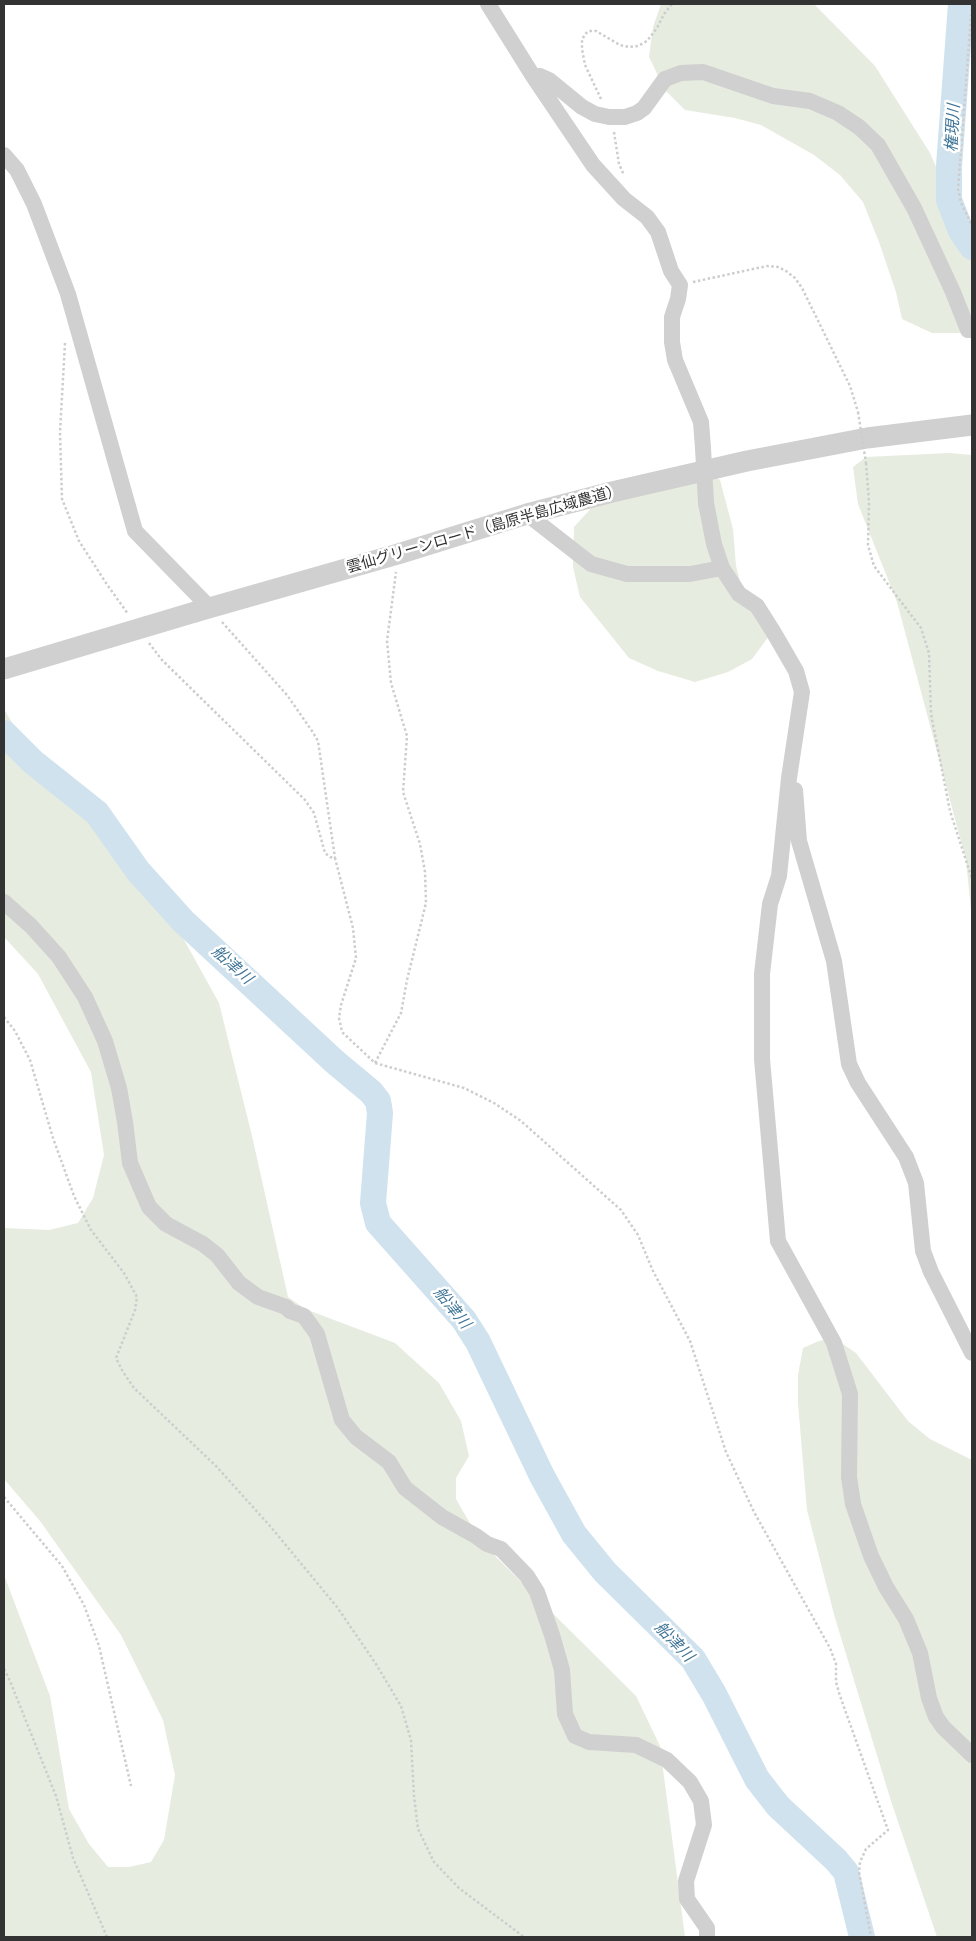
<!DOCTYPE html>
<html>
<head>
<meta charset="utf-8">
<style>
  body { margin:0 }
  #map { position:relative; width:976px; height:1941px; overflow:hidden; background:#fff; font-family:"Alegreya Sans",sans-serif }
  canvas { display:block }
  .frame { position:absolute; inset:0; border:5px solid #333; pointer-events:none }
</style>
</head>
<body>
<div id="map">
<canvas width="976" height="1941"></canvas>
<div class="frame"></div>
</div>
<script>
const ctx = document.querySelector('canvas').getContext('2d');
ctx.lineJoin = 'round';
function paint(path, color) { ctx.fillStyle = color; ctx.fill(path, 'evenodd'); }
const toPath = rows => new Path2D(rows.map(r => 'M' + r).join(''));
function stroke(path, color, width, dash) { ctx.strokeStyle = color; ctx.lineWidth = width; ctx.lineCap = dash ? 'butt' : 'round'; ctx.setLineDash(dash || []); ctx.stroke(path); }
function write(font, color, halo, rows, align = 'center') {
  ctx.font = font + ' "Alegreya Sans","Noto Sans JP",sans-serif'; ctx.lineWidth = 5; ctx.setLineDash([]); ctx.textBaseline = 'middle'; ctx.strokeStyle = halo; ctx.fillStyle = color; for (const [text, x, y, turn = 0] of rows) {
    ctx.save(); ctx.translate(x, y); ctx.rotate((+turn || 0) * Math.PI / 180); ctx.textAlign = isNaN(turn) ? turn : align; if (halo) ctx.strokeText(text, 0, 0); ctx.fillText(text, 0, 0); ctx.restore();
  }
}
paint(toPath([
  [661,4,814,4,875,66,930,153,972,249,972,331,958,333,932,333,902,319,896,292,879,242,863,202,840,175,814,155,761,125,735,118,685,110,665,90,649,57,653,27],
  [949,453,972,455,972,920,966,860,897,602,858,504,853,467,866,457],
  [704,469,720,480,733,529,736,566,742,589,769,636,752,659,728,672,695,682,658,671,629,658,580,597,573,567,574,527,594,505],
  [4,709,17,731,135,880,182,936,219,1003,252,1136,288,1297,305,1309,395,1343,439,1383,461,1421,469,1456,456,1478,456,1499,480,1541,636,1696,660,1746,685,1937,4,1937,4,1575,50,1696,69,1809,89,1844,108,1867,129,1867,151,1862,164,1840,175,1775,163,1720,121,1635,40,1521,4,1479,4,1228,49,1230,78,1223,93,1198,104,1155,91,1072,38,974,4,937],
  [834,1338,856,1353,908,1421,930,1439,972,1460,972,1937,937,1937,891,1801,835,1618,807,1510,798,1403,798,1375,803,1348,819,1341]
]), '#e6ecdf');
stroke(toPath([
  [961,4,949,166,949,200,961,231,972,247],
  [4,733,33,762,97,813,138,871,183,921,335,1062,371,1092,378,1101,380,1113,373,1203,378,1223,464,1320,478,1342,542,1476,574,1534,605,1572,693,1659,714,1694,757,1779,778,1806,836,1860,846,1872,862,1937]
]), '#cfe2ee', 26);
stroke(toPath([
  [972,4,958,189,961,203,972,225],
  [601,99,585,65,582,49,582,40,585,34,589,31,596,31,620,45,629,47,638,46,647,41,657,28,664,14,672,4],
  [614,132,619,164,624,175],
  [693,282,767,266,778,267,786,271,795,278,802,288,850,386,858,412],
  [65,343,60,432,62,499,79,541,106,583,128,614],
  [866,463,869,502,868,545,874,566,921,628,929,653,931,714,950,811,972,879],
  [222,622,287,695,312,731,318,741,335,858],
  [149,643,162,660,305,800,314,813,325,853,330,857,335,858,353,928,356,958,341,1005,339,1018,342,1032,375,1063,464,1088,494,1103,521,1121,621,1210,638,1235,653,1271,690,1341,726,1452,754,1512,830,1648,836,1664,836,1682,840,1696,888,1830,866,1849,860,1862,859,1872,871,1937],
  [4,1017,15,1031,30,1060,53,1138,74,1196,91,1230,124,1273,137,1297,135,1310,116,1358,123,1372,134,1388,216,1466,270,1526,337,1607,376,1664,401,1706,411,1740,414,1796,418,1829,434,1862,459,1888,524,1937],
  [375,1063,401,1013,407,980,426,903,425,872,420,844,403,792,407,736,391,683,387,641,396,572],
  [4,1497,62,1566,84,1605,99,1646,131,1786],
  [4,1669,10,1681,56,1796,73,1858,107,1937]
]), '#cdcdcd', 2.5, [2.5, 2.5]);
stroke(toPath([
  [488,4,533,76,593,165,624,199,647,217,658,232,671,271,680,285,678,299,672,317,672,342,675,360,701,422,703,448],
  [533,76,540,76,549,80,582,107,595,114,609,117,625,117,637,113,644,108,665,79,681,73,703,72,773,96,810,101,838,113,859,127,878,145,914,208,953,292,968,330,972,330],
  [4,155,17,170,34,204,68,294,135,531,210,608],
  [706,503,714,544,722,568,739,594,757,606,774,633,796,671,802,692,789,778,779,876,770,904,762,974,762,1059,778,1241,834,1343,850,1394,849,1477,853,1504,871,1556,886,1587,906,1619,920,1653,929,1698,936,1717,943,1727,972,1755],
  [527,514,591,564,627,574,690,574,722,568],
  [795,790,799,841,834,961,849,1064,858,1083,906,1157,916,1183,923,1251,931,1272,972,1353],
  [4,902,31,926,59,957,85,997,105,1041,119,1088,125,1122,130,1163,149,1207,166,1224,203,1244,217,1255,239,1283,258,1297,286,1307,290,1311,304,1316,317,1334,342,1420,356,1437,389,1462,405,1488,442,1517,476,1536,487,1544,501,1549,527,1576,537,1592,552,1635,562,1670,565,1714,575,1736,589,1742,636,1745,667,1760,690,1782,701,1801,704,1825,686,1881,687,1899,707,1928,707,1937]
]), '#d0d0d0', 16);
stroke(toPath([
  [195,612,398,554,527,514,612,492,747,461,867,438,972,425]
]), '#d0d0d0', 21);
stroke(toPath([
  [858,412,866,463]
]), '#cdcdcd', 2.5, [2.5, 2.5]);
stroke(toPath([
  [703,448,706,503]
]), '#d0d0d0', 16);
stroke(toPath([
  [4,669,195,612]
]), '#d0d0d0', 21);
write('15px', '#333', '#fff', [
  ["雲仙グリーンロード（島原半島広域農道）",484,529,-16]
]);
write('italic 16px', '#3f7597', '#fff', [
  ["権現川",953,128,-87],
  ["船津川",232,965,42],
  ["船津川",452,1308,51],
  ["船津川",674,1642,46]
]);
</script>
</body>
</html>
